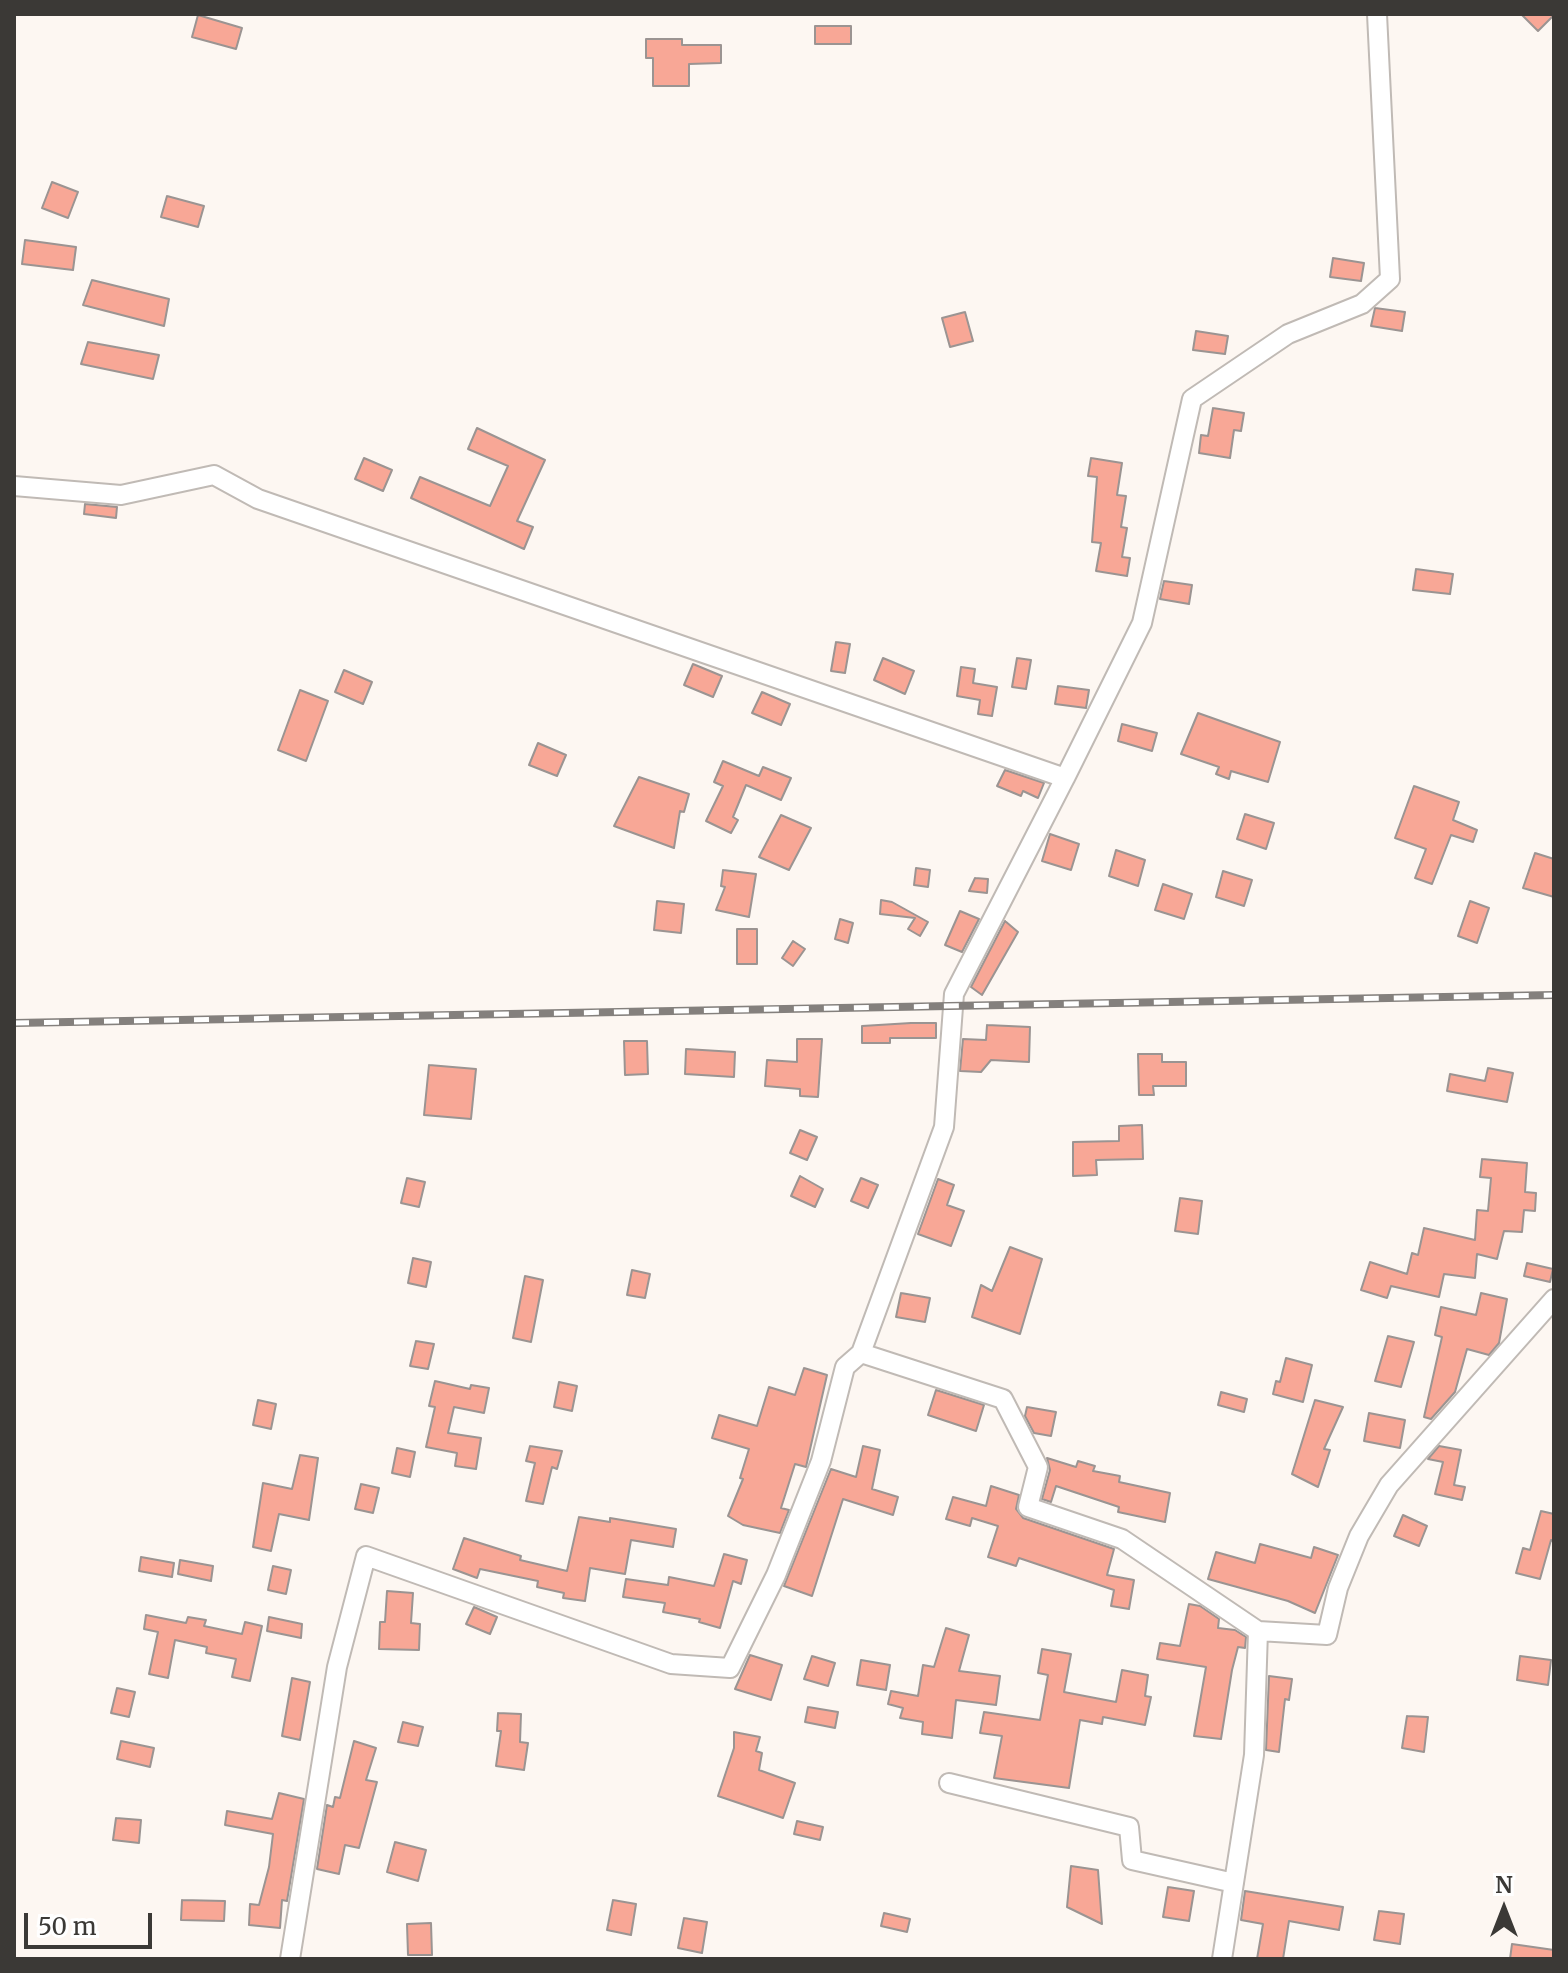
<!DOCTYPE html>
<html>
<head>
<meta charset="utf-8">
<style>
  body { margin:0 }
  #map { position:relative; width:1568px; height:1973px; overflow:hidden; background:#fdf7f2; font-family:Merriweather,serif }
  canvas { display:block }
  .frame { position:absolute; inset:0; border:16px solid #3b3936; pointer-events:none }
  .north { position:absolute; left:1464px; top:1869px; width:80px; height:80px; -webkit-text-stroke:6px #fff; paint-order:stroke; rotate:0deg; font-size:22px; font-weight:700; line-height:32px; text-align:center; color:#3b3936 }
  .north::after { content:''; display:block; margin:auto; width:28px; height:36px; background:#3b3936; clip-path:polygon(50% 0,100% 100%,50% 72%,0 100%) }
  .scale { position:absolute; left:24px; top:1913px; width:128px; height:36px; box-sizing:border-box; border:4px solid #3b3936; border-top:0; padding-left:10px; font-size:24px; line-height:28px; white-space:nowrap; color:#3b3936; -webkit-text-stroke:6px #fff; paint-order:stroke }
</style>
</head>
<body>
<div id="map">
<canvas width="1568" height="1973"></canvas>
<div class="frame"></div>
<div class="north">N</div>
<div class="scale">50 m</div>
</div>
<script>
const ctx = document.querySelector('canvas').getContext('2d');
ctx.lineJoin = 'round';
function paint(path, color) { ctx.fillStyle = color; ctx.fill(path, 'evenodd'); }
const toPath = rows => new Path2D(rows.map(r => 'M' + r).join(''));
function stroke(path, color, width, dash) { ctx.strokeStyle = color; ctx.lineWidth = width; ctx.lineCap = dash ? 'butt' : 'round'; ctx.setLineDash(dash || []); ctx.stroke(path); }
const building = toPath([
  [1521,14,1554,14,1554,15,1538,31,1521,14],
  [198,15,242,28,236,49,192,37,198,15],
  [815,26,851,26,851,44,815,44,815,26],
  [646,39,682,39,682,45,721,45,721,63,689,64,689,86,653,86,653,58,646,58,646,39],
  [52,182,78,192,68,218,42,208,52,182],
  [167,196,204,206,198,227,161,217,167,196],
  [25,240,76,247,73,270,22,264,25,240],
  [1333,258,1364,263,1361,281,1330,277,1333,258],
  [92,280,169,299,164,326,83,305,92,280],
  [1375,308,1405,312,1402,331,1371,326,1375,308],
  [965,312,973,341,950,347,942,318,965,312],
  [1196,331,1228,336,1225,354,1193,350,1196,331],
  [88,342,159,355,153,379,81,364,88,342],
  [1213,408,1244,413,1241,431,1234,430,1230,458,1199,453,1201,435,1208,436,1213,408],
  [477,428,545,460,517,521,533,527,524,549,411,498,420,477,490,506,508,466,468,449,477,428],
  [364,458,392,470,383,491,355,479,364,458],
  [1091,458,1122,463,1117,495,1126,496,1121,527,1127,528,1122,557,1130,558,1127,576,1096,571,1101,543,1092,542,1097,477,1088,476,1091,458],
  [85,504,117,507,116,518,84,514,85,504],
  [1416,569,1453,574,1450,594,1413,590,1416,569],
  [1164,581,1192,585,1189,604,1160,599,1164,581],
  [836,642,850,644,845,673,831,671,836,642],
  [883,658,914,671,905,694,874,680,883,658],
  [1017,658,1031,660,1026,689,1012,687,1017,658],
  [693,664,722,676,713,697,684,685,693,664],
  [961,667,975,669,973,683,997,687,992,716,978,714,980,700,957,696,961,667],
  [344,670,372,682,363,704,335,692,344,670],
  [1058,686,1089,690,1086,708,1055,704,1058,686],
  [300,690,328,701,306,761,278,750,300,690],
  [762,692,790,704,781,725,752,713,762,692],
  [1198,713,1280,742,1268,782,1231,771,1229,779,1216,774,1219,767,1181,754,1198,713],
  [1122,724,1157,733,1152,751,1118,741,1122,724],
  [538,743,566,755,557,776,529,765,538,743],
  [723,761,759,776,763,767,791,778,781,800,746,785,733,817,738,820,731,833,706,821,723,786,714,782,723,761],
  [1005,770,1044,783,1038,798,1023,791,1021,796,997,786,1005,770],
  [639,777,689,794,684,812,680,811,674,848,614,826,639,777],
  [1414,786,1459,802,1453,820,1477,830,1473,842,1451,835,1432,884,1415,878,1426,849,1395,838,1414,786],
  [1245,814,1274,823,1266,849,1237,839,1245,814],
  [781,815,811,828,789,870,759,857,781,815],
  [1050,834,1079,844,1071,870,1042,861,1050,834],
  [1116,850,1145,860,1138,886,1109,876,1116,850],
  [1535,853,1554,859,1554,897,1523,888,1535,853],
  [916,868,930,870,928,887,914,885,916,868],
  [723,870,756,874,749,917,716,910,725,887,721,886,723,870],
  [1223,871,1252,880,1244,906,1216,897,1223,871],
  [975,878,988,879,987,893,969,891,975,878],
  [1163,884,1192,894,1184,919,1155,910,1163,884],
  [881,900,892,902,928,922,920,936,908,929,915,918,880,914,881,900],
  [657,901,684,904,681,933,654,930,657,901],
  [1470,901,1489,908,1477,943,1458,936,1470,901],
  [960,911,979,919,962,952,945,945,960,911],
  [840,919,853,923,848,943,835,939,840,919],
  [1005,921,1018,932,982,995,971,987,1005,921],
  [737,929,757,929,757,964,737,964,737,929],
  [793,941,805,949,793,966,782,958,793,941],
  [911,1023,936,1023,936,1038,890,1038,890,1043,862,1043,862,1026,911,1023],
  [987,1025,1030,1027,1029,1062,991,1060,981,1072,960,1071,963,1039,986,1040,987,1025],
  [797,1039,822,1039,818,1097,800,1096,800,1089,765,1086,767,1060,797,1062,797,1039],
  [624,1041,647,1041,648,1074,625,1075,624,1041],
  [686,1049,735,1052,734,1077,685,1074,686,1049],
  [1138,1054,1162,1054,1162,1062,1186,1062,1186,1086,1153,1086,1154,1095,1139,1095,1138,1054],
  [429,1065,476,1069,471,1119,424,1115,429,1065],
  [1488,1068,1513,1073,1507,1102,1447,1091,1450,1074,1485,1081,1488,1068],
  [1142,1125,1143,1159,1096,1160,1097,1175,1073,1176,1073,1142,1119,1141,1119,1126,1142,1125],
  [800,1130,817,1137,807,1160,790,1153,800,1130],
  [1482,1159,1527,1163,1525,1192,1536,1193,1535,1211,1524,1210,1522,1232,1504,1231,1497,1259,1477,1254,1475,1278,1444,1274,1439,1297,1391,1286,1387,1298,1361,1290,1370,1262,1407,1274,1412,1253,1418,1255,1424,1228,1475,1240,1477,1210,1488,1211,1491,1178,1480,1177,1482,1159],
  [800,1176,823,1189,815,1207,791,1196,800,1176],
  [407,1178,425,1182,419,1207,401,1203,407,1178],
  [861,1178,878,1185,868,1208,851,1201,861,1178],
  [938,1179,954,1185,947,1205,964,1211,951,1246,918,1234,938,1179],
  [1180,1198,1202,1201,1198,1234,1175,1231,1180,1198],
  [1010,1247,1042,1259,1020,1334,972,1317,981,1285,992,1291,1010,1247],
  [413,1258,431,1262,426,1287,408,1283,413,1258],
  [1527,1263,1553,1269,1550,1282,1524,1276,1527,1263],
  [632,1270,650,1274,645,1298,627,1295,632,1270],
  [525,1276,543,1280,531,1342,513,1338,525,1276],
  [901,1293,930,1298,925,1322,896,1317,901,1293],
  [1481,1293,1507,1299,1499,1343,1489,1355,1467,1349,1455,1392,1431,1419,1424,1417,1442,1337,1435,1335,1441,1307,1476,1315,1481,1293],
  [1388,1336,1414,1342,1401,1387,1375,1381,1388,1336],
  [416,1341,434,1344,428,1369,410,1366,416,1341],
  [1286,1358,1312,1365,1303,1402,1273,1394,1276,1381,1280,1382,1286,1358],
  [804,1368,827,1375,806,1467,795,1464,781,1508,789,1510,780,1533,743,1525,728,1516,743,1479,740,1478,749,1449,712,1438,719,1415,757,1426,769,1387,795,1395,804,1368],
  [435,1381,470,1389,471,1385,489,1388,484,1413,454,1407,448,1433,481,1438,476,1469,455,1466,457,1453,426,1447,435,1407,429,1406,435,1381],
  [559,1382,577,1386,572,1411,554,1407,559,1382],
  [936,1390,984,1405,976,1431,928,1415,936,1390],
  [1221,1392,1247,1399,1244,1412,1218,1405,1221,1392],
  [258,1400,276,1404,271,1429,253,1425,258,1400],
  [1315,1400,1343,1407,1324,1449,1330,1450,1318,1487,1292,1474,1315,1400],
  [1027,1407,1056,1412,1051,1436,1034,1433,1025,1416,1027,1407],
  [1369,1413,1405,1420,1400,1448,1364,1441,1369,1413],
  [530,1446,562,1451,557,1469,552,1467,543,1504,526,1501,535,1463,526,1461,530,1446],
  [863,1446,880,1450,872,1489,898,1497,893,1515,843,1499,812,1596,784,1586,831,1469,856,1477,863,1446],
  [1439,1446,1461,1450,1454,1485,1465,1487,1462,1500,1435,1494,1443,1462,1428,1459,1439,1446],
  [397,1448,415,1452,410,1477,392,1473,397,1448],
  [300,1455,318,1458,309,1520,279,1514,271,1551,253,1547,263,1483,292,1489,300,1455],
  [1047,1458,1076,1467,1078,1461,1095,1466,1093,1471,1120,1476,1119,1482,1170,1493,1165,1522,1118,1512,1119,1507,1056,1486,1051,1502,1042,1499,1050,1470,1047,1458],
  [361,1484,379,1488,373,1513,355,1509,361,1484],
  [991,1486,1019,1495,1016,1509,1023,1518,1114,1549,1107,1575,1134,1580,1129,1609,1111,1606,1114,1590,1019,1558,1016,1566,988,1557,998,1526,972,1518,970,1526,946,1519,953,1497,986,1506,991,1486],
  [1541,1511,1554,1514,1554,1541,1551,1540,1540,1579,1516,1573,1523,1548,1530,1550,1541,1511],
  [1403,1515,1427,1526,1419,1546,1394,1536,1403,1515],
  [579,1517,610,1522,610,1518,676,1529,673,1547,631,1540,625,1574,590,1568,585,1601,563,1598,564,1593,537,1587,538,1581,480,1569,477,1578,453,1569,464,1538,521,1556,520,1560,567,1571,579,1517],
  [1260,1544,1311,1558,1314,1547,1338,1555,1315,1613,1288,1601,1208,1579,1216,1552,1255,1563,1260,1544],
  [724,1554,747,1560,741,1584,733,1581,720,1628,699,1622,700,1619,663,1612,665,1603,623,1597,626,1579,668,1585,669,1577,714,1586,724,1554],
  [141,1557,174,1563,172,1577,139,1571,141,1557],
  [180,1560,213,1566,211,1581,178,1574,180,1560],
  [273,1566,291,1570,286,1594,268,1590,273,1566],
  [387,1591,413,1593,411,1623,420,1624,419,1650,379,1649,380,1622,385,1622,387,1591],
  [1189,1604,1200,1606,1219,1619,1218,1628,1235,1630,1246,1637,1245,1648,1238,1647,1232,1670,1221,1739,1194,1736,1206,1667,1157,1659,1160,1643,1180,1646,1189,1604],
  [474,1607,497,1617,490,1634,466,1624,474,1607],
  [146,1615,186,1623,188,1617,206,1620,204,1626,242,1634,245,1622,262,1626,250,1681,232,1677,236,1659,206,1653,207,1647,175,1640,168,1678,149,1674,158,1632,144,1629,146,1615],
  [269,1617,302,1624,301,1638,267,1631,269,1617],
  [946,1628,969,1635,959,1671,1000,1676,996,1705,956,1700,952,1738,922,1734,923,1722,900,1718,903,1708,888,1704,891,1691,918,1696,923,1665,934,1667,946,1628],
  [1042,1649,1071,1654,1064,1692,1116,1702,1122,1670,1148,1675,1145,1696,1151,1697,1145,1725,1103,1717,1102,1724,1080,1720,1069,1788,994,1778,1002,1736,980,1733,984,1712,1040,1720,1048,1675,1038,1673,1042,1649],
  [750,1655,782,1665,771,1700,735,1689,750,1655],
  [812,1656,835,1663,828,1686,804,1679,812,1656],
  [1520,1656,1551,1660,1548,1685,1517,1680,1520,1656],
  [861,1660,890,1665,886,1690,857,1685,861,1660],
  [1269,1676,1292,1679,1289,1700,1285,1699,1279,1752,1266,1750,1269,1676],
  [292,1678,310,1682,300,1740,282,1736,292,1678],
  [117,1688,135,1692,129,1717,111,1713,117,1688],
  [808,1707,838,1712,835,1728,805,1722,808,1707],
  [498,1713,521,1714,520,1742,528,1743,524,1770,496,1766,501,1731,497,1731,498,1713],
  [1407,1716,1428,1717,1424,1752,1402,1748,1407,1716],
  [403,1722,423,1727,418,1746,398,1742,403,1722],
  [734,1732,760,1737,756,1751,762,1753,759,1770,795,1783,783,1818,718,1796,734,1748,734,1732],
  [121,1741,154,1748,150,1767,117,1759,121,1741],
  [354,1741,376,1748,366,1780,377,1782,359,1848,345,1845,339,1874,317,1869,327,1805,333,1807,335,1797,340,1798,354,1741],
  [279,1793,304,1799,287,1901,282,1900,280,1928,249,1925,250,1904,259,1905,269,1867,273,1834,225,1825,227,1811,272,1819,279,1793],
  [116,1818,141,1820,139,1843,113,1840,116,1818],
  [797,1821,823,1827,820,1840,794,1834,797,1821],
  [395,1842,426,1850,418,1881,387,1872,395,1842],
  [1071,1866,1098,1870,1102,1924,1067,1907,1071,1866],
  [1168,1887,1194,1891,1189,1921,1163,1917,1168,1887],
  [1245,1891,1343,1907,1339,1930,1289,1921,1283,1959,1257,1959,1263,1924,1241,1920,1245,1891],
  [182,1900,225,1901,224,1921,181,1920,182,1900],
  [613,1900,636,1904,631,1935,607,1930,613,1900],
  [1379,1911,1404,1914,1400,1944,1374,1940,1379,1911],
  [884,1913,910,1919,907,1932,881,1926,884,1913],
  [684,1918,707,1922,702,1953,678,1948,684,1918],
  [431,1923,432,1955,408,1955,407,1924,431,1923],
  [1512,1944,1554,1950,1554,1959,1510,1959,1512,1944]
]);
paint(building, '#f8a796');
stroke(building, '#9b9492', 2);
const minor = toPath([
  [14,486,121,495,214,475,258,499,1065,778,954,994,944,1127,861,1353,845,1367,821,1461,776,1575,730,1668,671,1664,366,1556,337,1667,290,1959],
  [1065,778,1142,623,1192,399,1288,334,1362,304,1390,279,1377,14],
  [861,1353,1003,1399,1038,1467,1028,1507,1122,1539,1258,1631,1254,1755,1222,1959],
  [1258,1631,1327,1635,1338,1588,1359,1536,1389,1485,1554,1299],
  [949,1783,1129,1827,1132,1860,1234,1883]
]);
stroke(minor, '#c0bab5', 22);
stroke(minor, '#fff', 18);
const rail = toPath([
  [14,1023,1554,995]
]);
stroke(rail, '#84807d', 8);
stroke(rail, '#fff', 5, [15]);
</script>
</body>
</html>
